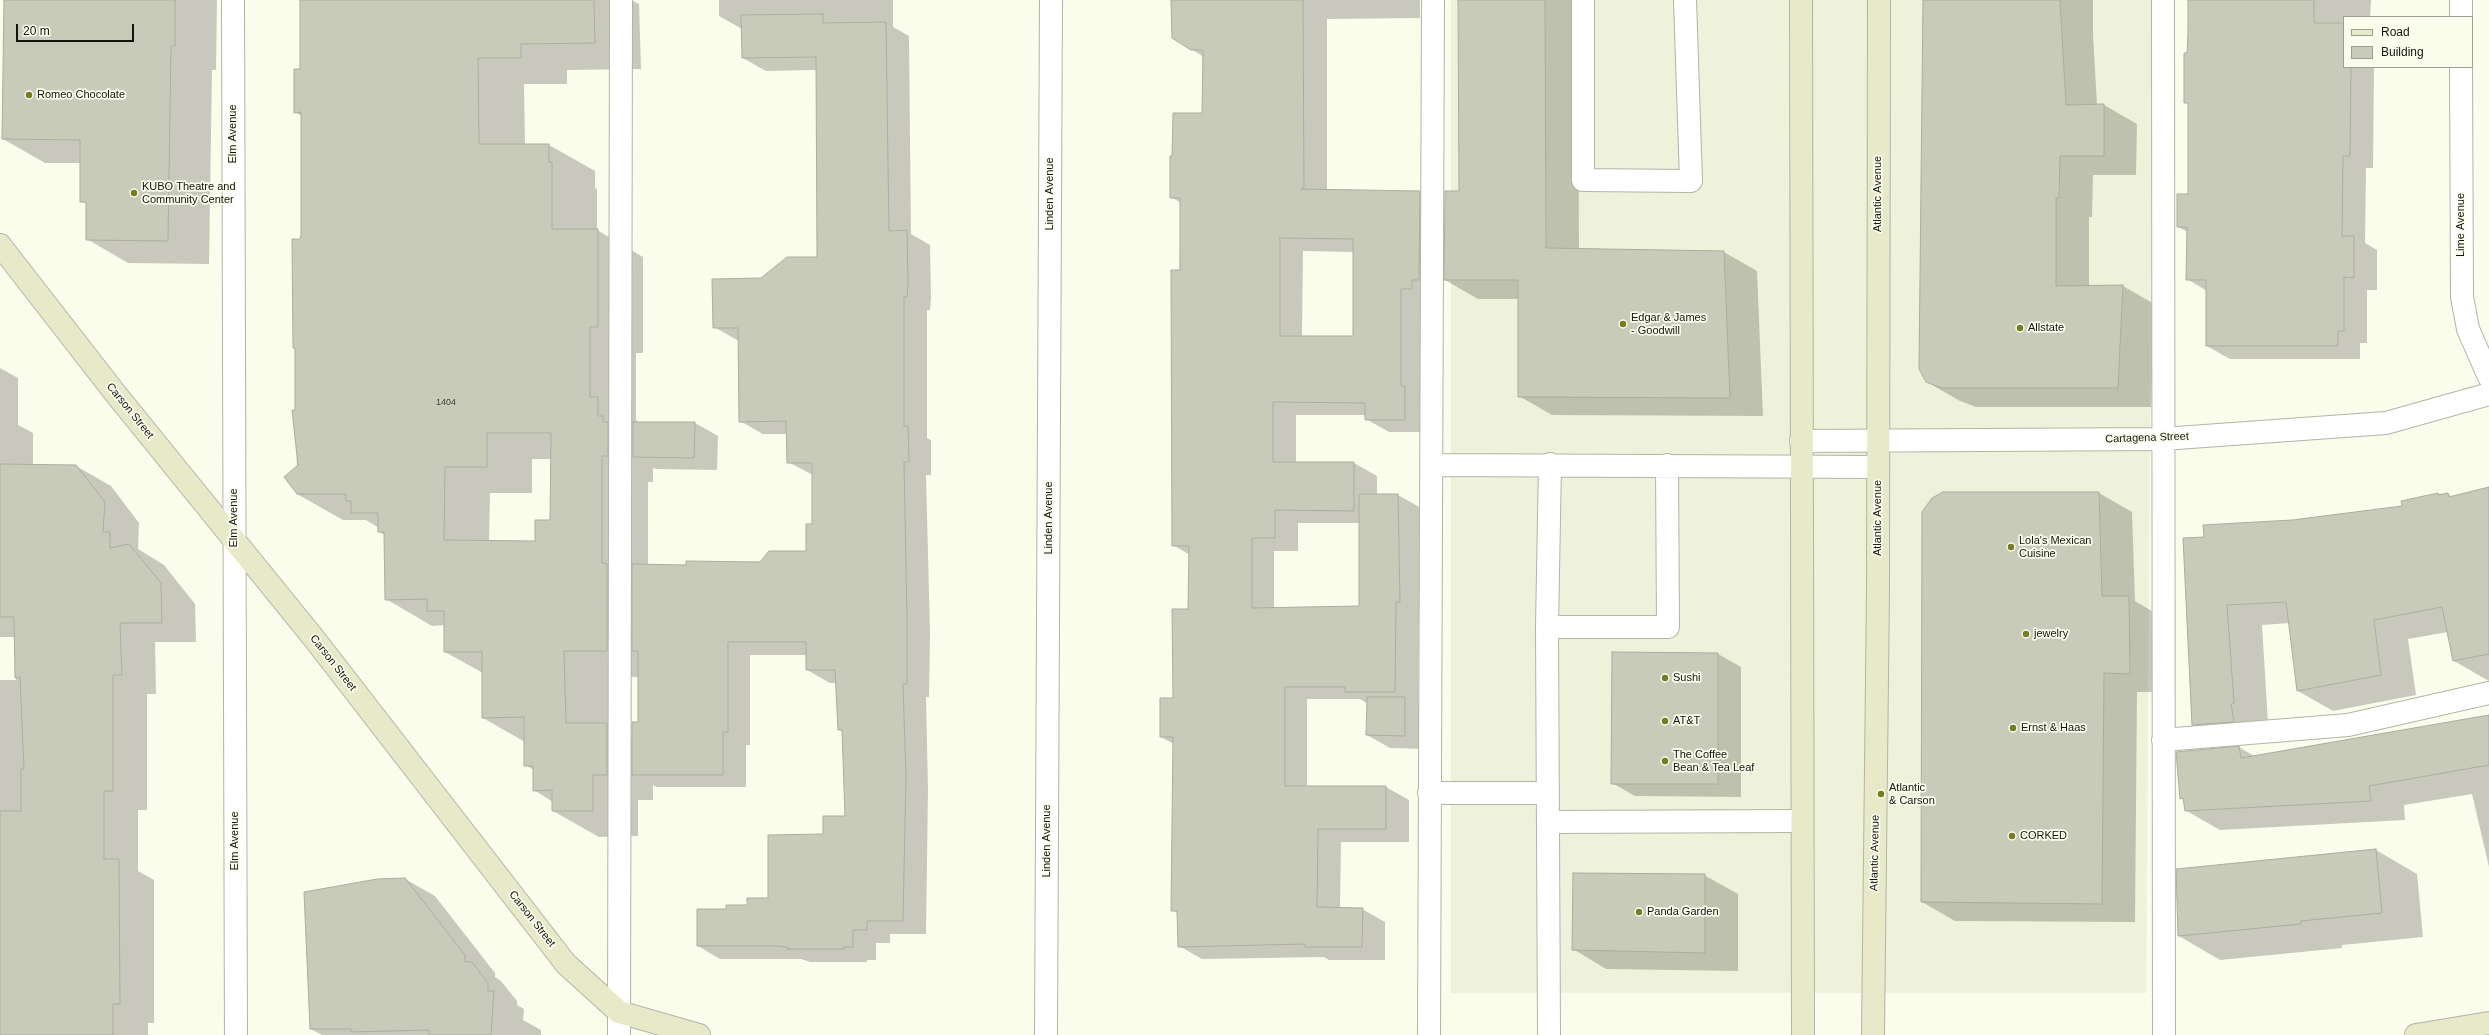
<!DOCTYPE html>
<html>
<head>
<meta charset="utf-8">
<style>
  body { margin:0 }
  #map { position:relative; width:2489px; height:1035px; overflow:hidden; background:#fafcec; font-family:Arial,sans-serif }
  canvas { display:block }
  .legend { position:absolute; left:2343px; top:16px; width:130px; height:52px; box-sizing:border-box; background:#fafcec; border:1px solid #9e9f93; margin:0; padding:5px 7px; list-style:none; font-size:12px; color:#13140e }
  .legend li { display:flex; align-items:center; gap:8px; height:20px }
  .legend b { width:20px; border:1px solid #9e9f93 }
  .scale { position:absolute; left:16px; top:24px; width:118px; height:18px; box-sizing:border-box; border:2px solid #13140e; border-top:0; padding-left:5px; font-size:12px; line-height:14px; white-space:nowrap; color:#13140e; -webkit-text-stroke:3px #fafcec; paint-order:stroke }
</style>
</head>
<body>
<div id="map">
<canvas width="2489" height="1035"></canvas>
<ul class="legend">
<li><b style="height:5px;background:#e7e9c8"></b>Road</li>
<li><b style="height:11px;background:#c8caba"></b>Building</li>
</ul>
<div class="scale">20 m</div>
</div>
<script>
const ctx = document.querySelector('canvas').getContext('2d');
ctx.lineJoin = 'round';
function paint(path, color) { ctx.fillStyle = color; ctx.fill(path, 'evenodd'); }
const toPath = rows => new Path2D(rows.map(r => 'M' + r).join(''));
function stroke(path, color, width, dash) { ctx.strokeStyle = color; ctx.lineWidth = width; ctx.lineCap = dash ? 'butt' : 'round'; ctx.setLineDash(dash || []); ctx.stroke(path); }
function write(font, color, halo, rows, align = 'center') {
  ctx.font = font + ' Arial,sans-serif'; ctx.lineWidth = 3.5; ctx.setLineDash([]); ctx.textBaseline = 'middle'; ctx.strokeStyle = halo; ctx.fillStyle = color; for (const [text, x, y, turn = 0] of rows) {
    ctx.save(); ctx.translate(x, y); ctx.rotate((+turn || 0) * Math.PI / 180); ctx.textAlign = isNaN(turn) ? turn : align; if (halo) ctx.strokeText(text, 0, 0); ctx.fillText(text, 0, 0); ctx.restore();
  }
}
paint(toPath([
  [1451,0,2153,0,2146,993,1451,993]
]), '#eff2db');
paint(toPath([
  [5,0,217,0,216,70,212,70,209,264,128,263,87,239,87,204,81,201,81,163,45,163,3,139],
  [301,0,631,0,639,4,641,69,567,70,567,84,524,84,525,145,549,145,595,171,595,188,597,189,597,230,643,257,643,353,636,353,636,420,640,423,695,423,718,436,717,470,657,469,653,468,653,482,648,482,648,565,687,566,760,563,807,552,813,525,813,475,788,462,787,434,763,434,740,421,739,341,714,327,761,279,818,258,817,70,766,71,743,58,742,29,719,16,719,0,893,0,893,27,909,36,911,234,930,245,931,298,930,310,927,310,927,438,931,440,931,475,926,475,930,633,929,697,926,697,928,789,926,934,890,934,890,943,876,943,876,960,867,960,867,962,810,962,801,959,720,959,698,946,727,910,769,899,824,835,846,817,843,732,838,729,837,683,830,683,807,670,807,655,750,655,750,745,746,745,746,787,656,787,653,785,653,800,638,800,638,836,599,837,553,811,553,802,534,790,534,770,525,765,525,742,483,718,483,673,445,652,445,625,432,626,386,599,385,535,379,532,379,528,366,520,343,520,297,494,296,349,294,348,301,240,302,116,295,112,301,70],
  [532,459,551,459,551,521,536,542,489,542,490,493,532,493],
  [610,677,639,677,639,723,633,739,611,726],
  [1173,0,1420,0,1420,18,1327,19,1327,190,1419,192,1442,205,1427,432,1389,432,1366,419,1366,415,1296,415,1296,463,1354,463,1377,476,1377,495,1398,495,1421,508,1423,614,1419,614,1418,705,1428,712,1427,749,1390,748,1367,735,1368,704,1360,699,1307,699,1307,787,1386,787,1409,800,1409,842,1341,842,1340,909,1362,909,1385,922,1385,960,1329,960,1324,957,1202,959,1179,946,1179,914,1172,910,1174,744,1161,737,1174,699,1189,610,1190,555,1173,545,1181,203,1171,197,1203,114,1204,57,1191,49],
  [1303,251,1354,252,1354,337,1302,337],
  [1298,523,1360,523,1360,607,1274,608,1274,551,1298,551],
  [1459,0,1578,0,1579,250,1724,252,1757,271,1763,416,1552,415,1519,396,1519,299,1478,299,1445,280,1460,192],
  [1923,0,2093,0,2093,34,2097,105,2104,105,2137,124,2136,175,2093,175,2092,217,2089,217,2089,287,2123,286,2156,305,2151,407,1976,407,1960,401,1927,382],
  [2189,0,2371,0,2370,17,2344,17,2344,67,2374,67,2373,168,2366,168,2365,243,2377,250,2377,290,2367,290,2367,343,2360,343,2360,359,2230,359,2207,346,2207,291,2187,279,2188,232,2178,227,2189,195,2189,104,2185,102],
  [0,368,18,378,18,425,33,433,33,466,76,466,111,486,139,523,138,549,164,565,195,604,196,642,155,642,156,694,147,694,147,810,138,810,138,871,154,880,154,1023,148,1023,148,1035,0,1035,0,680,16,680,15,637,0,637],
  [2489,488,2489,681,2454,661,2448,632,2408,639,2416,695,2333,711,2298,691,2290,623,2262,625,2268,723,2228,745,2193,725,2205,538,2292,521,2403,507,2438,494,2448,494,2453,497],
  [2099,493,2132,512,2135,601,2162,617,2163,692,2137,692,2135,922,1955,921,1922,902],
  [1613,653,1718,654,1741,667,1741,797,1635,796,1612,783],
  [2489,716,2489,867,2472,794,2404,805,2405,820,2220,830,2185,810,2185,801,2181,798,2239,747,2254,756],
  [2376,850,2417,874,2423,937,2342,945,2342,948,2220,960,2179,936],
  [1704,875,1738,894,1738,971,1606,969,1573,949],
  [405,879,435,896,495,973,495,977,501,981,517,1001,517,1005,524,1009,523,1020,541,1030,541,1035,322,1035,311,1029]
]), '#0003');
const building = toPath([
  [4,0,175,0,175,46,171,46,168,241,86,240,86,202,80,202,80,140,2,139,4,0],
  [300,0,594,0,595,43,521,44,521,58,478,58,479,144,549,144,549,162,552,162,552,229,598,229,598,327,590,327,590,397,598,397,598,416,603,416,603,422,608,422,608,456,602,456,602,563,607,564,607,651,564,651,566,723,607,723,607,775,593,775,593,811,552,811,552,790,533,791,533,766,524,766,524,717,482,718,482,652,444,652,444,611,427,611,427,599,385,600,384,532,378,532,378,513,351,513,351,501,346,501,346,494,297,494,284,477,298,465,292,410,295,410,295,348,293,348,292,239,300,239,301,235,301,112,294,113,294,69,300,69,300,0],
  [487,433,551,433,550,520,535,520,535,541,444,540,445,467,487,467,487,433],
  [1171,0,1303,0,1304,187,1301,189,1420,191,1419,280,1412,280,1412,289,1401,289,1401,386,1405,386,1405,420,1365,420,1365,403,1273,402,1273,462,1354,462,1354,511,1275,510,1275,538,1252,538,1252,608,1359,606,1359,494,1398,494,1400,602,1396,602,1395,692,1345,692,1345,687,1285,687,1285,786,1386,786,1386,829,1318,829,1317,907,1363,908,1362,947,1305,947,1305,944,1178,947,1177,911,1171,911,1173,737,1160,737,1160,698,1173,698,1172,609,1188,609,1189,546,1172,546,1171,270,1180,270,1180,198,1170,198,1170,156,1172,156,1173,113,1202,113,1203,50,1191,50,1172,38,1171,0],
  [1280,238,1353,239,1353,336,1280,336,1280,238],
  [1458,0,1545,0,1546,248,1724,251,1730,398,1518,397,1518,280,1444,280,1445,191,1459,191,1458,0],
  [1923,0,2060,0,2066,105,2104,104,2104,156,2060,156,2059,198,2056,198,2056,286,2123,285,2118,388,1942,388,1926,382,1919,369,1923,0],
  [2188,0,2314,0,2314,23,2344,23,2344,67,2351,67,2350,156,2343,156,2342,236,2354,236,2354,278,2344,277,2344,331,2338,331,2338,346,2206,346,2206,280,2186,280,2187,227,2177,227,2177,194,2188,194,2188,103,2184,103,2184,53,2187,53,2188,35,2188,0],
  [823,14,823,23,886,22,889,231,907,230,908,284,907,297,904,297,904,426,908,426,909,462,904,462,907,619,907,684,903,684,906,775,903,921,867,921,867,930,853,930,853,947,844,947,844,949,787,949,787,947,777,946,697,946,697,909,726,909,726,905,747,905,747,898,768,898,768,835,823,834,823,816,845,816,842,730,838,730,835,670,806,670,806,642,728,642,728,732,723,732,723,775,632,775,632,722,638,722,638,651,632,651,632,564,686,565,686,561,760,562,769,551,806,551,806,524,812,524,812,463,787,463,786,421,739,422,738,328,713,328,712,279,761,278,787,257,817,257,816,57,742,58,741,15,823,14],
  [633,422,695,422,694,458,633,457,633,422],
  [0,464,76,465,105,502,103,532,110,532,110,548,129,544,161,583,162,623,120,623,122,675,113,675,113,791,104,791,104,859,119,859,120,1004,113,1004,113,1035,0,1035,0,811,21,811,21,769,24,769,20,677,15,678,14,617,0,617,0,464],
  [2489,487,2489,654,2453,661,2442,607,2374,620,2381,675,2297,691,2286,602,2227,605,2234,703,2231,704,2234,722,2192,725,2183,538,2204,537,2203,525,2292,520,2402,506,2401,501,2438,493,2438,495,2448,493,2449,497,2489,487],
  [1943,492,2099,492,2102,596,2129,596,2130,674,2104,673,2102,904,1921,902,1922,512,1932,498,1943,492],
  [1612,652,1718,653,1718,784,1611,784,1612,652],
  [1367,697,1405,697,1405,736,1366,735,1367,697],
  [2489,715,2489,765,2369,786,2371,801,2185,811,2183,798,2180,799,2176,752,2239,746,2241,758,2489,715],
  [2376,849,2382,913,2301,921,2301,924,2178,936,2176,869,2376,849],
  [1573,873,1705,874,1705,953,1572,950,1573,873],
  [405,878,465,955,465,962,472,962,488,983,488,991,494,991,491,1035,429,1035,429,1030,351,1032,351,1029,310,1029,304,892,377,879,405,878]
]);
paint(building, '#c8caba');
stroke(building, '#abad9e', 1);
const lane = toPath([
  [1583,0,1583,180,1691,181,1685,0],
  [2163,0,2164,1035],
  [1432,465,1877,467],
  [1547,627,1668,627,1667,465],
  [2163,740,2348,725,2489,693],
  [1429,793,1547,793],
  [1548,822,1801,821],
  [619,1035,621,0],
  [1429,1035,1433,0],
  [1549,1035,1547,627,1550,464]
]);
const street = toPath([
  [233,0,236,1035],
  [2461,0,2461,17],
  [2461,67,2462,297,2468,329,2489,377],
  [1801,441,2163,439,2386,423,2489,394],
  [1046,1035,1051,0]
]);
const secondary = toPath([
  [1801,0,1803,1035],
  [0,245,115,393,316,641,566,964,619,1012,699,1035],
  [1873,1035,1878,589,1879,0],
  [2416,1035,2489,1023]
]);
stroke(lane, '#b2b4a5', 24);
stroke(street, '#b2b4a5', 24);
stroke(secondary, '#b2b4a5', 24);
stroke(lane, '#fff', 22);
stroke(street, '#fff', 22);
stroke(secondary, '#e7e9c8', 22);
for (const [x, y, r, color] of [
  [29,95,4,"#767b24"],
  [134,193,4,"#767b24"],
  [1623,324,4,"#767b24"],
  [2020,328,4,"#767b24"],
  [2011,547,4,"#767b24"],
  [2026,634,4,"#767b24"],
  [1665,678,4,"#767b24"],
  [1665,721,4,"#767b24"],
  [2013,728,4,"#767b24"],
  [1665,761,4,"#767b24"],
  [1881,794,4,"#767b24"],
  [2012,836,4,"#767b24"],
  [1639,912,4,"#767b24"]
]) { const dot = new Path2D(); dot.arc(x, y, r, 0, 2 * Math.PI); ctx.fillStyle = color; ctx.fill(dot); stroke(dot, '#fafcec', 1.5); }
write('9px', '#404239', null, [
  ["1404",446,403]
]);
write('11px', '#13140e', '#fafcec', [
  ["Romeo Chocolate",37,95],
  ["KUBO Theatre and",142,187],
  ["Community Center",142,200],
  ["Edgar & James",1631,318],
  ["- Goodwill",1631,331],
  ["Allstate",2028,328],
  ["Lola's Mexican",2019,541],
  ["Cuisine",2019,554],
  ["jewelry",2034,634],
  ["Sushi",1673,678],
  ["AT&T",1673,721],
  ["Ernst & Haas",2021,728],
  ["The Coffee",1673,755],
  ["Bean & Tea Leaf",1673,768],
  ["Atlantic",1889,788],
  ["& Carson",1889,801],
  ["CORKED",2020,836],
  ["Panda Garden",1647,912]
], 'left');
write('11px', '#13140e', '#fafcec', [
  ["Elm Avenue",233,134,-90],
  ["Linden Avenue",1050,194,-90],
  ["Atlantic Avenue",1878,194,-90],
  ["Lime Avenue",2461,225,-90],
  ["Carson Street",130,411,51],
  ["Cartagena Street",2147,438,-2],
  ["Elm Avenue",234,518,-90],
  ["Linden Avenue",1049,518,-90],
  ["Atlantic Avenue",1878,518,-90],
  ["Carson Street",333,663,52],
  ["Elm Avenue",235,841,-90],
  ["Linden Avenue",1047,841,-90],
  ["Atlantic Avenue",1875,853,-89],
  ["Carson Street",532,919,52]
]);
</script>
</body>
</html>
